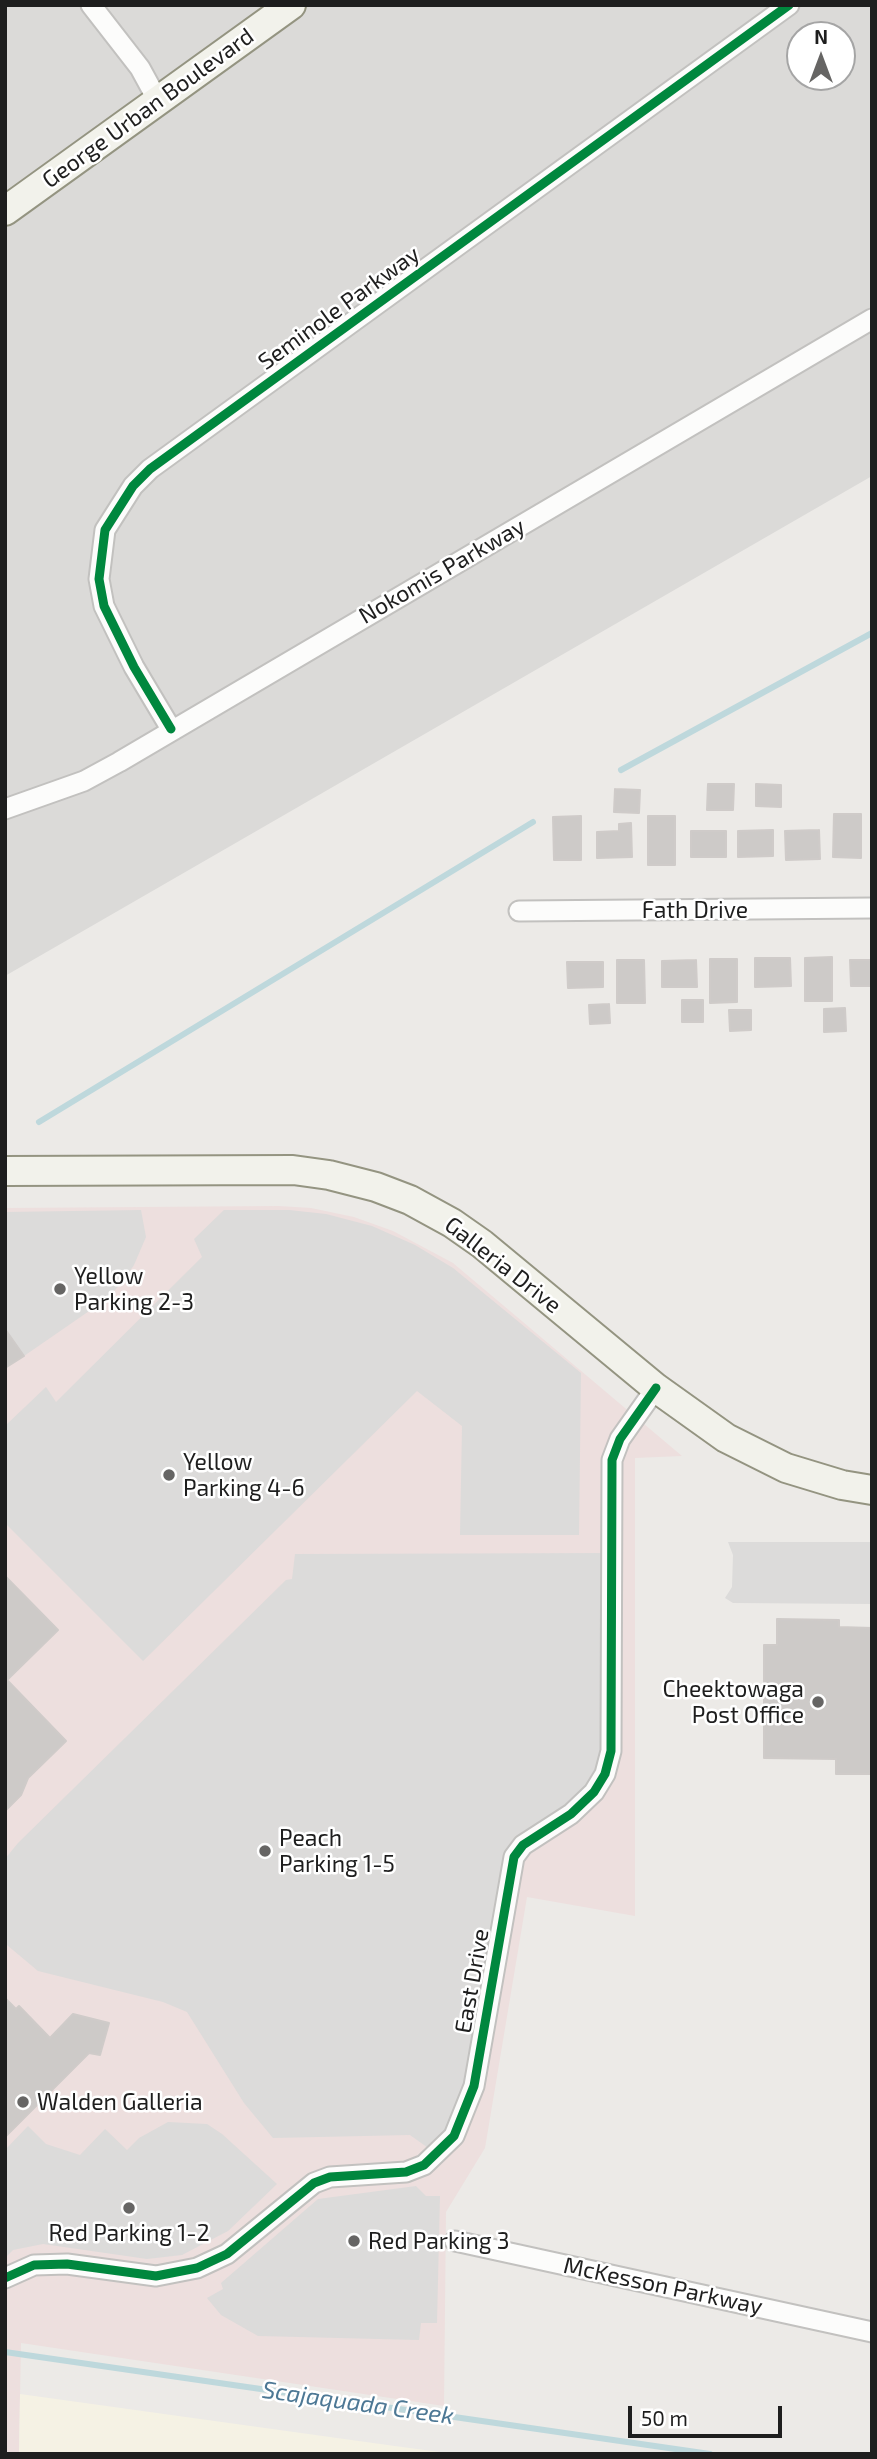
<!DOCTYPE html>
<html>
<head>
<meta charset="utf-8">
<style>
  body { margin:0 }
  #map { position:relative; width:877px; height:2459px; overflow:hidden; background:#eceae7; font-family:"Exo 2",sans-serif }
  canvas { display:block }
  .frame { position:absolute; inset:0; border:7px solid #1e1e1e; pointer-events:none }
  .north { position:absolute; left:786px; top:21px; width:70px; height:70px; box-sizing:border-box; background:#fff; border:2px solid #a5a5a5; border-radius:50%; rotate:0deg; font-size:19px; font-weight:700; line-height:28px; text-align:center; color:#1e1e1e }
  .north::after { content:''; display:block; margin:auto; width:24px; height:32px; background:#666564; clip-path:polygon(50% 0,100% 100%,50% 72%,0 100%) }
  .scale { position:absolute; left:628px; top:2406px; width:154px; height:32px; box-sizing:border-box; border:4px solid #1e1e1e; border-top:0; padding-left:9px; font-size:21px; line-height:24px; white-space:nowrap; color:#1e1e1e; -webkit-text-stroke:5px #fff; paint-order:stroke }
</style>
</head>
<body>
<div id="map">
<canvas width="877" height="2459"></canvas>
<div class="frame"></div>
<div class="north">N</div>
<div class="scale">50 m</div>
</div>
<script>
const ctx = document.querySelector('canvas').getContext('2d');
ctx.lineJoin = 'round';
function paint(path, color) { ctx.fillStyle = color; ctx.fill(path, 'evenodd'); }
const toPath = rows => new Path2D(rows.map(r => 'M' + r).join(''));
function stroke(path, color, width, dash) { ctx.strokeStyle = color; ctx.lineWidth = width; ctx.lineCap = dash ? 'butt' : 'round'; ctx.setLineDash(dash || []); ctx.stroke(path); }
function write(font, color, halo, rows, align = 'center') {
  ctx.font = font + ' "Exo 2",sans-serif'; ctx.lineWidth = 5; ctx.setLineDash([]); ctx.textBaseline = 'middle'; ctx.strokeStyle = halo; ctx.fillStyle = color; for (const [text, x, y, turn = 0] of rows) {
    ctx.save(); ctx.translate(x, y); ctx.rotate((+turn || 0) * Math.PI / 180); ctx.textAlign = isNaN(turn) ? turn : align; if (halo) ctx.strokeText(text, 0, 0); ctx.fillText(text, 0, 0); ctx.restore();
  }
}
paint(toPath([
  [5,5,872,5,872,476,5,976],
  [800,35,842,35,842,77,800,77]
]), '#dbdad8');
paint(toPath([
  [278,1206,311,1208,354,1217,393,1231,453,1263,682,1456,635,1458,635,1916,527,1897,485,2148,446,2212,444,2406,21,2343,19,2454,5,2454,5,1208]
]), '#eddfde');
paint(toPath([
  [20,2394,402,2447,455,2454,19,2454]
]), '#f5f2e4');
paint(toPath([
  [141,1210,146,1237,134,1265,123,1281,108,1298,24,1356,5,1329,5,1212],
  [224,1210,289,1210,326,1214,372,1226,415,1245,453,1268,581,1373,579,1535,460,1535,462,1426,417,1391,143,1661,5,1523,5,1426,46,1387,56,1402,202,1257,194,1239],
  [728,1542,872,1542,872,1604,733,1603,725,1598,732,1587,733,1555],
  [611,1553,605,1774,523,1845,474,2086,438,2155,410,2135,273,2138,244,2103,187,2012,163,2002,38,1971,7,1945,5,1859,18,1843,286,1580,292,1579,295,1554],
  [168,2122,207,2124,222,2134,277,2184,228,2231,182,2255,147,2259,43,2244,13,2250,5,2258,5,2150,28,2126,46,2144,80,2155,105,2129,127,2150,139,2138],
  [416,2186,426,2196,440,2196,437,2323,421,2323,419,2340,258,2336,221,2315,207,2298,223,2289,221,2283,318,2199]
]), '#dcdbda');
stroke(toPath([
  [621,770,872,633],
  [39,1122,533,822],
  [5,2352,710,2454]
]), '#bed8dc', 6);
const building = toPath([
  [708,784,734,784,733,810,707,810,708,784],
  [756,784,781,785,781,807,756,806,756,784],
  [615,789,640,790,639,813,614,812,615,789],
  [834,814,861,814,861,858,833,857,834,814],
  [581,816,581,860,554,860,553,817,581,816],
  [648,816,675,816,675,865,648,865,648,816],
  [631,823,632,857,597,858,597,832,619,831,619,824,631,823],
  [773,830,773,856,738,857,738,831,773,830],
  [819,830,820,859,786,860,785,831,819,830],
  [691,831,726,831,726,857,691,857,691,831],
  [832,957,832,1001,805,1001,805,958,832,957],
  [755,958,790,958,791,986,755,987,755,958],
  [710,959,737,959,737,1002,710,1003,710,959],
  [617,960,644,960,645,1003,617,1003,617,960],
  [696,960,697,987,662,987,662,961,696,960],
  [850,960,872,960,872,986,851,986,850,960],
  [567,962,603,962,603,987,568,988,567,962],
  [682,1000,703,1000,703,1022,682,1022,682,1000],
  [609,1004,610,1023,590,1024,589,1005,609,1004],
  [845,1008,846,1031,824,1032,824,1009,845,1008],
  [729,1010,751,1010,751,1030,730,1031,729,1010],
  [5,1329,24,1356,5,1368,5,1329],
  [5,1576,58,1630,7,1680,66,1741,28,1778,21,1795,5,1811,5,1576],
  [777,1619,839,1620,839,1627,872,1628,872,1774,836,1774,836,1759,764,1758,764,1645,777,1645,777,1619],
  [5,1998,16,2009,19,2006,50,2038,73,2014,109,2023,100,2055,89,2053,5,2137,5,1998]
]);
paint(building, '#cdcac8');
stroke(building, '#cfcbc9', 2);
const street = toPath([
  [91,5,140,68,158,101],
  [171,729,134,667,104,606,99,579,105,530,133,486,150,469,789,5],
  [5,809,84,781,119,762,872,319],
  [519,911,872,908],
  [455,2241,872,2332],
  [5,2278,34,2265,67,2264,156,2276,197,2268,227,2254,314,2183,330,2177,406,2172,424,2165,454,2136,474,2086,514,1857,523,1845,571,1814,594,1792,605,1774,611,1751,612,1460,620,1439,656,1388]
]);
const secondary = toPath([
  [5,211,291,5],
  [5,1171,293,1170,329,1175,376,1187,410,1200,452,1223,482,1244,656,1388,726,1438,786,1468,842,1485,872,1490]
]);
stroke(street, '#c2c1bf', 23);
stroke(secondary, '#949481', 32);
stroke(street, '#fcfcfb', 19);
stroke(secondary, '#f2f2eb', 28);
stroke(toPath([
  [171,729,134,667,104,606,99,579,105,530,133,486,150,469,789,5],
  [5,2278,34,2265,67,2264,156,2276,197,2268,227,2254,314,2183,330,2177,406,2172,424,2165,454,2136,474,2086,514,1857,523,1845,571,1814,594,1792,605,1774,611,1751,612,1460,620,1439,656,1388]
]), '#00873e', 9);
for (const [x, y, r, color] of [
  [60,1289,7,"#666564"],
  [169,1475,7,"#666564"],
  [818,1702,7,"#666564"],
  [265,1851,7,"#666564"],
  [23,2102,7,"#666564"],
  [129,2208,7,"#666564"],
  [354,2241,7,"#666564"]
]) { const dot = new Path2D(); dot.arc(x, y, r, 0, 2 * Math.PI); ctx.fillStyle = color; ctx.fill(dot); stroke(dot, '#fff', 2.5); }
write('23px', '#1e1e1e', '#fff', [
  ["George Urban Boulevard",148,108,-36],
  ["Seminole Parkway",339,308,-36],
  ["Nokomis Parkway",442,571,-30],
  ["Fath Drive",695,910],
  ["Galleria Drive",503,1265,38],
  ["East Drive",472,1981,-80],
  ["McKesson Parkway",663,2286,12]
]);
write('23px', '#1e1e1e', '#fff', [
  ["Yellow",74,1276],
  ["Parking 2-3",74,1302],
  ["Yellow",183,1462],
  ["Parking 4-6",183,1488],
  ["Cheektowaga",804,1689,"right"],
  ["Post Office",804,1715,"right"],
  ["Peach",279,1838],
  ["Parking 1-5",279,1864],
  ["Walden Galleria",37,2102],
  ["Red Parking 1-2",129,2233,"center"],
  ["Red Parking 3",368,2241]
], 'left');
write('italic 24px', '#4d7895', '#fff', [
  ["Scajaquada Creek",358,2403,8]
]);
</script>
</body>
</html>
